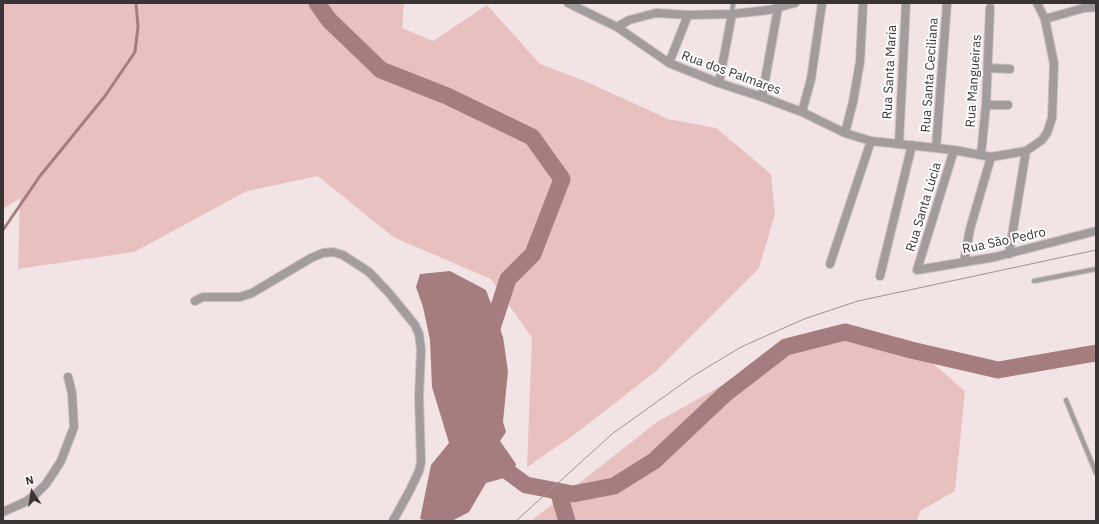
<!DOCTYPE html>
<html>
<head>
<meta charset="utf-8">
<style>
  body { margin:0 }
  #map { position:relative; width:1099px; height:524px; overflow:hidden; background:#f2e4e4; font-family:"IBM Plex Sans",sans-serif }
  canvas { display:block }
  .frame { position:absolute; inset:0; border:4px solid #3a3535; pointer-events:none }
  .north { position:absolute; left:12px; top:472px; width:40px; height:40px; -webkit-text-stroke:3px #fff; paint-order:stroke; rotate:348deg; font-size:11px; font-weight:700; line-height:16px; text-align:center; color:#3a3535 }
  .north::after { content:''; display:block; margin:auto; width:14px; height:18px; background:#3a3535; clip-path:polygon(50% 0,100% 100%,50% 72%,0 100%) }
</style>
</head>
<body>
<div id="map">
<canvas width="1099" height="524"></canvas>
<div class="frame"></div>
<div class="north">N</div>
</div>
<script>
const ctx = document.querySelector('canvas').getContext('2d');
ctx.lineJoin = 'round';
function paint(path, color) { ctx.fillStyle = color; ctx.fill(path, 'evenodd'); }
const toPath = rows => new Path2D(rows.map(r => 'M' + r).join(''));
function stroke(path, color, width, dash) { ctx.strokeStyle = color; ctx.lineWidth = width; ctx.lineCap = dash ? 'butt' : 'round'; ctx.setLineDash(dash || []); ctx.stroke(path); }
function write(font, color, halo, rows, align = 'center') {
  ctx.font = font + ' "IBM Plex Sans",sans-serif'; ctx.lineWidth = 4; ctx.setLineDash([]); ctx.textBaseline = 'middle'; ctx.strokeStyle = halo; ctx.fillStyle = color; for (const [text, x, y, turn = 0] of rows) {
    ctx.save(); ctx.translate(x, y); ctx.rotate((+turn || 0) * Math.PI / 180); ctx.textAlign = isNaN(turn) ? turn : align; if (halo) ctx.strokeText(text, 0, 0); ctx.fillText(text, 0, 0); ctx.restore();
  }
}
paint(toPath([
  [3,3,404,3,402,28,433,41,487,5,540,64,587,82,668,119,716,128,771,174,775,214,759,268,655,372,575,434,527,467,532,338,491,279,393,237,318,176,247,191,134,252,18,269,20,198,3,209],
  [811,335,903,338,965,391,955,491,920,511,917,521,531,521,657,422]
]), '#e8c0c0');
paint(toPath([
  [450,271,486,290,503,337,508,371,503,422,506,432,500,441,516,464,511,481,504,478,486,483,469,512,452,521,428,521,420,519,431,465,449,443,432,387,430,340,423,307,416,287,420,274]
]), '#a67d7e');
stroke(toPath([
  [3,230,40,176,105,96,135,52,138,27,136,3]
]), '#a67d7e', 3);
stroke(toPath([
  [317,3,329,20,381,70,447,96,532,137,562,179,533,254,508,279,492,328,492,339],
  [498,460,499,465,526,485,573,494,614,486,654,461,725,394,786,347,845,332,911,350,998,370,1096,353],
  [558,491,567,521]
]), '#a67d7e', 17);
const service = toPath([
  [732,14,733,3],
  [1034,281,1096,269],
  [1066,400,1096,473]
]);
const minor = toPath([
  [568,3,617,27,669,63,719,83,762,97,802,112,845,133,871,141,954,150,991,157,1026,151,1042,140,1047,133,1052,118,1054,64,1045,19,1037,3],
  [1045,19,1084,8,1096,7],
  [617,27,629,20,656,13,688,15,732,14,769,10,795,3],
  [669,63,688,15],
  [988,68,1010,69],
  [719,83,732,14],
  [762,97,778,8],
  [986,105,1008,105],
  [802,112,811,79,822,3],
  [845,133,853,102,860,62,863,3],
  [899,143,906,3],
  [936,148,947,3],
  [954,150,917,270,995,257,1096,231],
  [981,155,986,105,990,8],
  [1009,254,1026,151],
  [964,262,970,229,991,157],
  [830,264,871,141],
  [880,276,912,145],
  [195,301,203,297,240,297,252,293,311,258,323,253,333,252,343,255,369,272,389,293,415,325,419,334,421,350,419,397,421,462,419,471,410,490,393,521],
  [3,512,25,502,35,495,46,484,61,461,74,427,72,393,68,377]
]);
stroke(service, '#cdc1c1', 6);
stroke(minor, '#cdc1c1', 10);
stroke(service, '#a29c9c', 4);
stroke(minor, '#a29c9c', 8);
stroke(toPath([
  [516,521,612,434,693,376,741,347,804,319,858,301,1096,250]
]), '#9d9393', 1);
write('13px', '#3a3535', '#fff', [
  ["Rua Santa Maria",890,72,-87],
  ["Rua dos Palmares",731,73,20],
  ["Rua Santa Ceciliana",930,75,-86],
  ["Rua Mangueiras",974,81,-86],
  ["Rua Santa Lúcia",924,207,-73],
  ["Rua São Pedro",1004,241,-12]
]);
</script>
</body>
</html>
